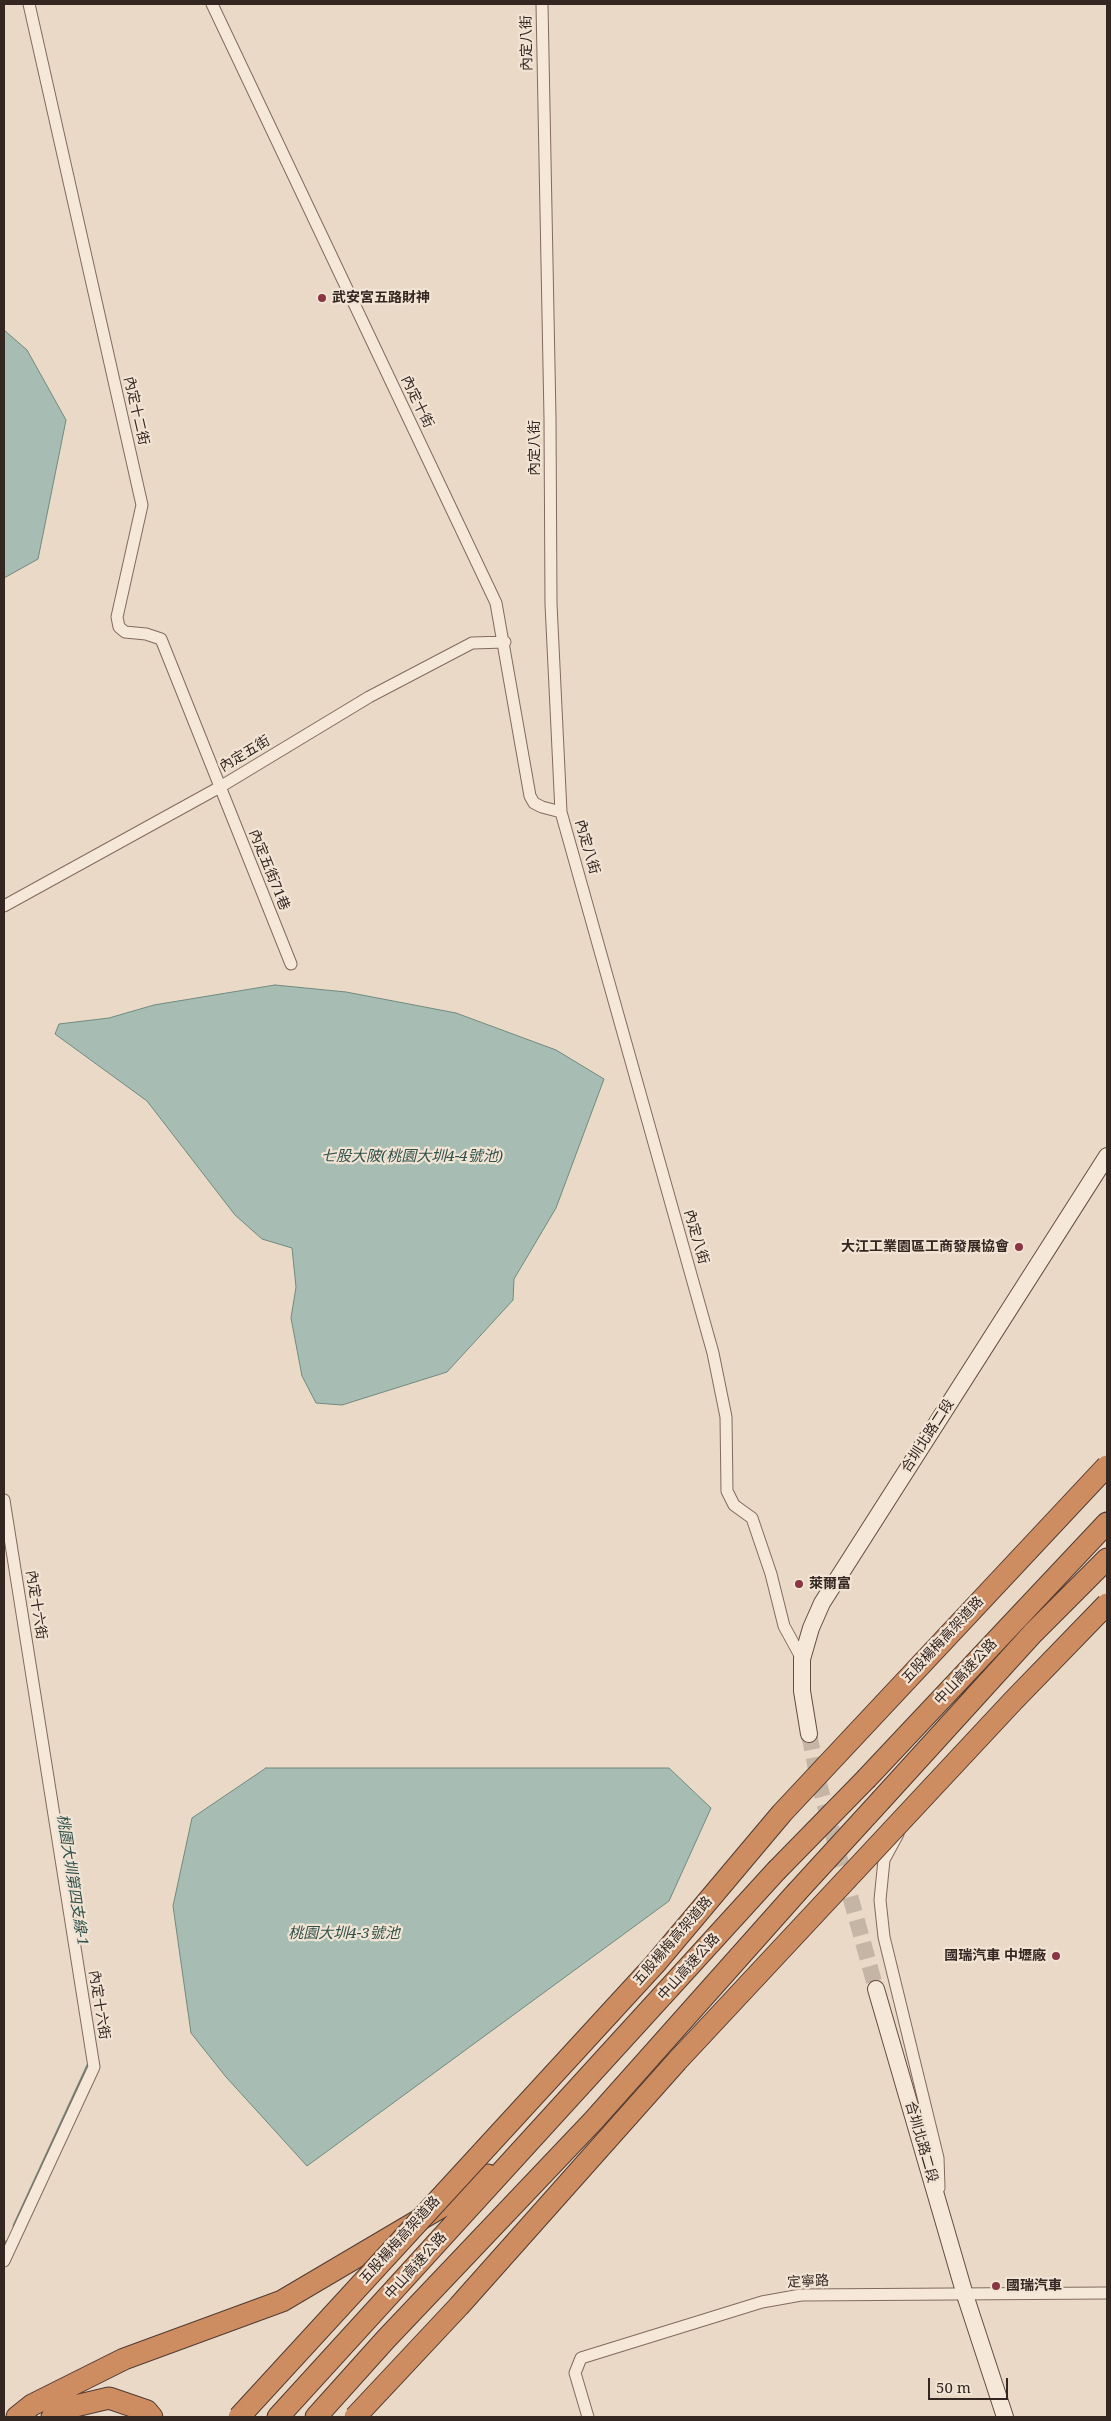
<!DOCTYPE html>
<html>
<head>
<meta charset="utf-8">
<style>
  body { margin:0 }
  #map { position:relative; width:1111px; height:2421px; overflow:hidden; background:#e9d9c6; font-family:"Noto Serif",serif }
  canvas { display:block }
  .frame { position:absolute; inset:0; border:5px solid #342620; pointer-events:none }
  .scale { position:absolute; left:928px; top:2378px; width:80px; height:22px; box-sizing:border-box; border:2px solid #342620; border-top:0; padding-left:6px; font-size:15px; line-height:18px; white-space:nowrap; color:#342620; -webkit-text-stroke:4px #f1e4d5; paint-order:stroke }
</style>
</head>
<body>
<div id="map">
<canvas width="1111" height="2421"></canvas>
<div class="frame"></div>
<div class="scale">50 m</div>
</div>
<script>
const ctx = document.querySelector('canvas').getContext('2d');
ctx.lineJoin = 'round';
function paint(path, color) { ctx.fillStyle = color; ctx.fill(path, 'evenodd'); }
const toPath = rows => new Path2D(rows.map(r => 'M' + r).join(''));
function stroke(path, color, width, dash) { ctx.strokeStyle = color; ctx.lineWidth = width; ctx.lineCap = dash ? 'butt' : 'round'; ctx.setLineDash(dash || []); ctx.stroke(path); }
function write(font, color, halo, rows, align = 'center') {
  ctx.font = font + ' "Noto Serif","Noto Sans TC",serif'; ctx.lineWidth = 4.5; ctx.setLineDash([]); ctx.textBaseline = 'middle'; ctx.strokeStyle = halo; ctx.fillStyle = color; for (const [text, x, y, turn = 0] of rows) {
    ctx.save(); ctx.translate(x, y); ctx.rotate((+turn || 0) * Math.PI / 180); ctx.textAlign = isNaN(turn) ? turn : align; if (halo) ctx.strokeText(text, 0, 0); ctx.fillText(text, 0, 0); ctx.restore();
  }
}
const water = toPath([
  [4,330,27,350,66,420,38,559,4,578,4,330],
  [275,985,346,992,456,1013,556,1050,604,1079,556,1208,514,1279,513,1300,447,1372,342,1405,316,1403,302,1376,291,1318,296,1287,292,1248,262,1239,235,1215,147,1101,55,1034,59,1024,109,1018,154,1005,275,985],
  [266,1768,669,1768,711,1808,669,1901,307,2166,226,2077,191,2033,173,1906,192,1818,266,1768]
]);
paint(water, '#a7bdb3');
stroke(water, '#6f8a7f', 1);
stroke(toPath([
  [14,2226,89,2063],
  [4,2247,6,2242]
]), '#6f8a7f', 3);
stroke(toPath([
  [809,1734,819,1784,876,1989]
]), '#c5b5a5', 16, [16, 8]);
const street = toPath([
  [29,4,142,505,117,617,119,627,125,632,146,634,161,639,291,964],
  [212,4,496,603,530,796,534,803,542,807,561,812],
  [542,4,550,418,551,604,561,812,713,1353,726,1417,727,1491,734,1505,752,1518,771,1574,784,1626,802,1659],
  [4,906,220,787,369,697,472,643,505,642],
  [4,1500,94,2067,4,2261],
  [898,1834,884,1860,880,1900,884,1937,938,2158,939,2188],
  [588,2417,575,2373,581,2358,762,2302,801,2295,1107,2293]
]);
const secondary = toPath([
  [809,1734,802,1691,802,1659,811,1628,822,1603,1107,1156],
  [876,1989,965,2295,1005,2417]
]);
const highway = toPath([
  [867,1778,1107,1523],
  [882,1799,1033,1633,1107,1559],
  [17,2417,32,2405,124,2359,282,2301,443,2206,488,2175],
  [52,2417,71,2407,109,2398,147,2411,152,2417],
  [278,2417,776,1871],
  [316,2417,386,2339,594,2120,796,1893]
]);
stroke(street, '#826b5e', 13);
stroke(secondary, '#644d41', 18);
stroke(highway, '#503b32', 23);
stroke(street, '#f5e8d8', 11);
stroke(secondary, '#f5e8d8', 16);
stroke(highway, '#ce8c61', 21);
const highwayBridge = toPath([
  [776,1871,867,1778],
  [796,1893,882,1799],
  [239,2417,655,1964,782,1813,1107,1466],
  [355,2417,459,2306,677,2061,1013,1701,1107,1604]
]);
stroke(highwayBridge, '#503b32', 23, []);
stroke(highwayBridge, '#ce8c61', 21);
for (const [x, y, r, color] of [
  [322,298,5,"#8a3543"],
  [1019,1247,5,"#8a3543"],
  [799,1584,5,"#8a3543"],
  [1056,1956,5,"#8a3543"],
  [996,2286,5,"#8a3543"]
]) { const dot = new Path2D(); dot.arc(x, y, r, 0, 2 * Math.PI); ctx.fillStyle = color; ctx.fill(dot); stroke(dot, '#f1e4d5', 2); }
write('14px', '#342620', '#f1e4d5', [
  ["內定八街",527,43,-91],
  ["內定十街",417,402,64],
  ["內定十二街",136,411,77],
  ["內定八街",535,448,-90],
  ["內定五街",245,754,-31],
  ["內定八街",587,847,74],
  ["內定五街71巷",269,870,68],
  ["內定八街",696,1237,74],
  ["合圳北路二段",928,1436,-57],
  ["內定十六街",36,1605,81],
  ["五股楊梅高架道路",943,1640,-47],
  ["中山高速公路",966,1672,-47],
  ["五股楊梅高架道路",673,1941,-49],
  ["中山高速公路",689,1967,-48],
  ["內定十六街",99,2005,81],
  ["合圳北路二段",921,2142,74],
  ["五股楊梅高架道路",400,2240,-48],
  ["中山高速公路",416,2266,-48],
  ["定寧路",808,2282,-3]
]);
write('bold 14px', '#342620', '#f1e4d5', [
  ["武安宮五路財神",332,298],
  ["大江工業園區工商發展協會",1009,1247,"right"],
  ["萊爾富",809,1584],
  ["國瑞汽車 中壢廠",1046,1956,"right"],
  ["國瑞汽車",1006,2286]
], 'left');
write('italic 15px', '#31524b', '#f1e4d5', [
  ["七股大陂(桃園大圳4-4號池)",412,1157],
  ["桃園大圳第四支線-1",72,1880,81],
  ["桃園大圳4-3號池",344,1934]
]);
</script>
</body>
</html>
